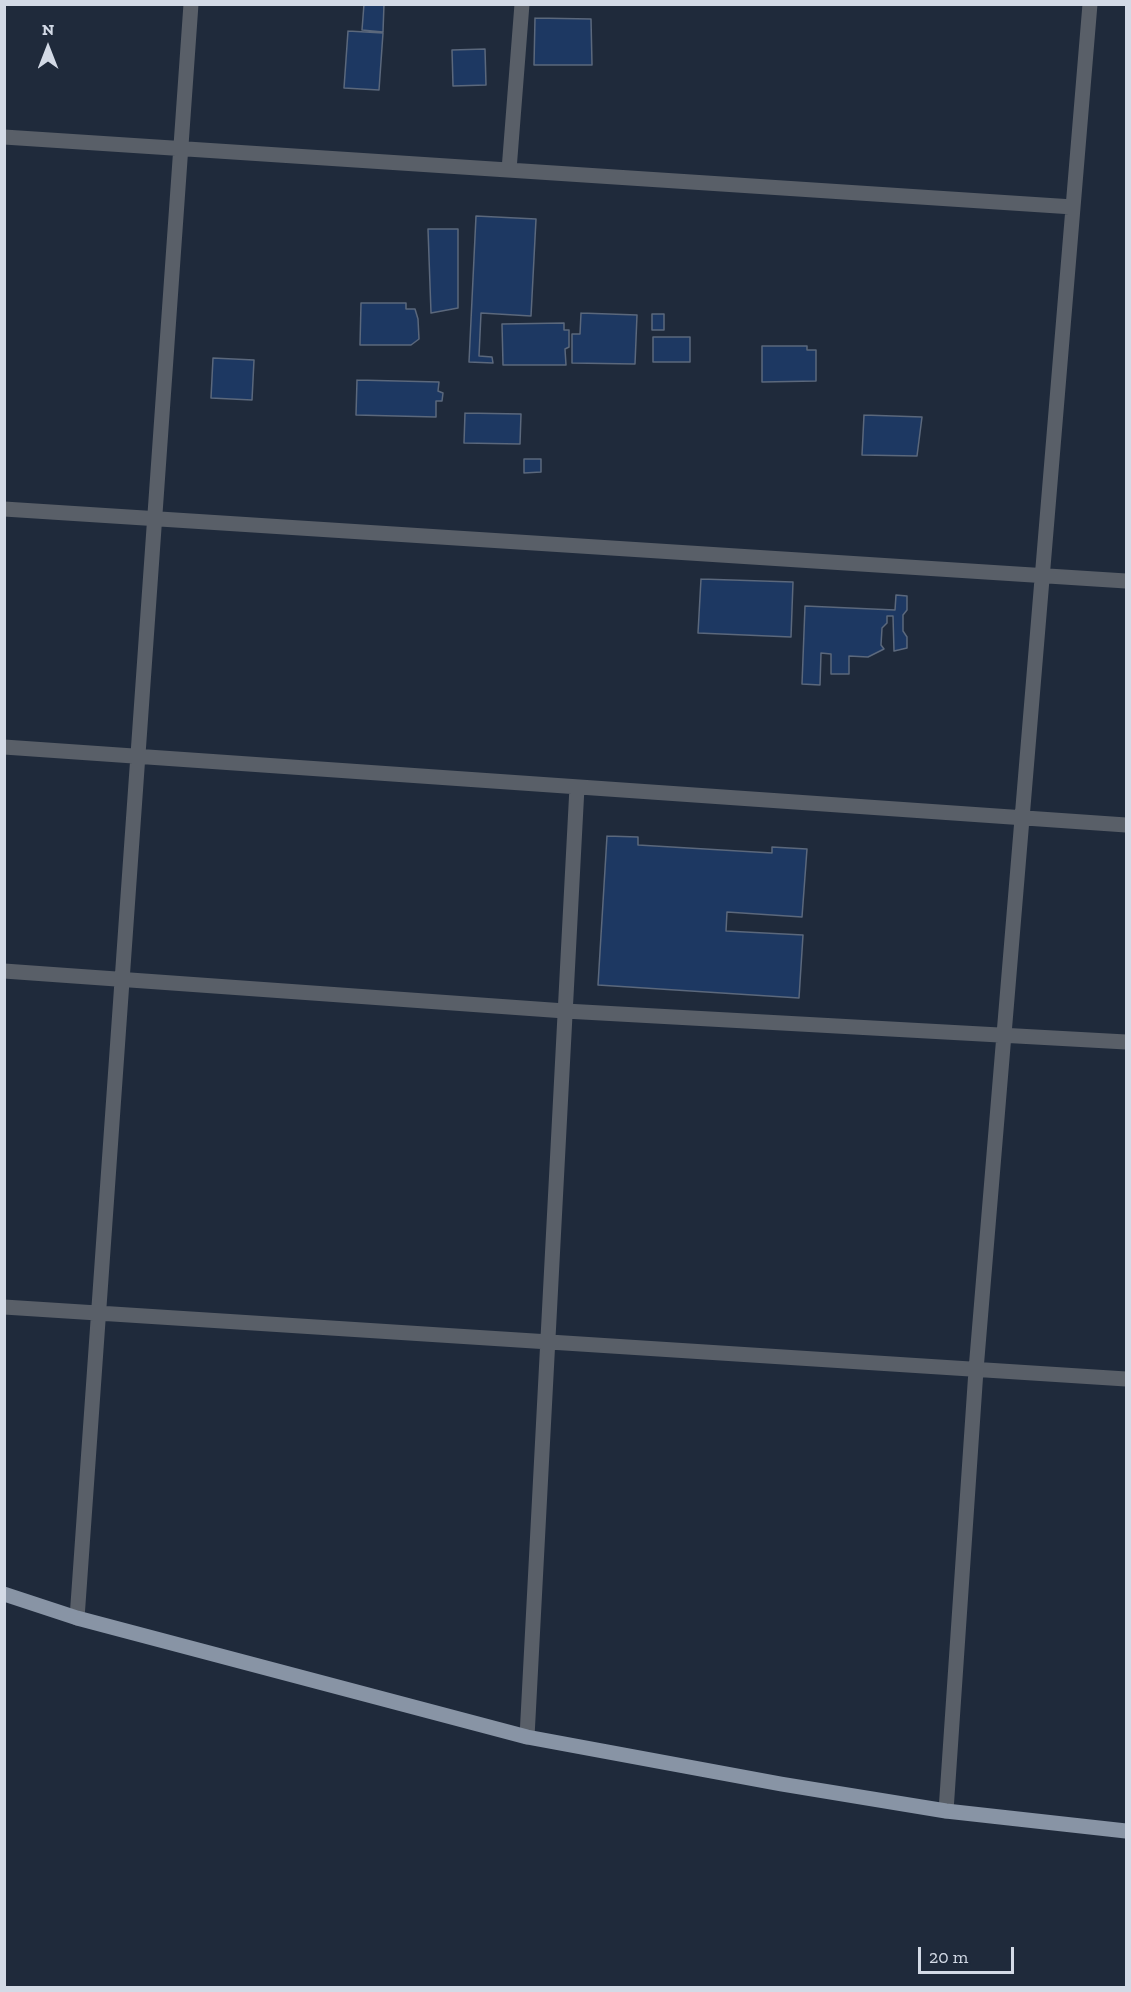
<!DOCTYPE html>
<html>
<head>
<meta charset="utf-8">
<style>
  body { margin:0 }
  #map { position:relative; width:1131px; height:1992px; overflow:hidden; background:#1f2a3b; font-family:"Zilla Slab",serif }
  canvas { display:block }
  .frame { position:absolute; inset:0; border:6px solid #d3dae6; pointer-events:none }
  .north { position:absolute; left:18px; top:18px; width:60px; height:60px; -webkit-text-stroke:4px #1f2a3b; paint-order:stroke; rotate:0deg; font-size:16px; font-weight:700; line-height:24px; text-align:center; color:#d3dae6 }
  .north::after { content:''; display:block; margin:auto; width:21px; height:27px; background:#d3dae6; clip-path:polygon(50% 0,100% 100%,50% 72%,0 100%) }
  .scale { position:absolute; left:918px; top:1947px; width:96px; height:27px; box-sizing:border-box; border:3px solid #d3dae6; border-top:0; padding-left:8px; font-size:18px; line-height:21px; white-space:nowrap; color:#d3dae6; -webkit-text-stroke:4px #1f2a3b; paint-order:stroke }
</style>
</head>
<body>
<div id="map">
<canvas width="1131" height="1992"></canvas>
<div class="frame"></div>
<div class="north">N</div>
<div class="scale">20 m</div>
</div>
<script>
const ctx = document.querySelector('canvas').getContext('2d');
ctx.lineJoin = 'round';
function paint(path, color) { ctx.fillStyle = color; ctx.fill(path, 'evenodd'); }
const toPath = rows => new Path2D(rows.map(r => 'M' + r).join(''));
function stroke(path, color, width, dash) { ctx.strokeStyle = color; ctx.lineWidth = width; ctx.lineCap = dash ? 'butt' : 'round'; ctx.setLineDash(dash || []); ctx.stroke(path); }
const building = toPath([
  [364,4,384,4,383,32,362,30,364,4],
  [535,18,591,19,592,65,534,65,535,18],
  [348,31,383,33,379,90,344,88,348,31],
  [485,49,486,85,453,86,452,50,485,49],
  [476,216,536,219,531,316,481,313,479,356,492,357,493,363,469,362,476,216],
  [428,229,458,229,458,308,431,313,428,229],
  [361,303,406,303,406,309,415,309,418,319,419,339,411,345,360,345,361,303],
  [581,313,637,315,635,364,572,363,572,334,580,334,581,313],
  [652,314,664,314,664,330,652,330,652,314],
  [564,323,564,330,569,330,569,347,565,349,566,365,503,365,502,324,564,323],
  [653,337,690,337,690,362,653,362,653,337],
  [762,346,807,346,807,350,816,350,816,381,762,382,762,346],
  [213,358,254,360,252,400,211,398,213,358],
  [357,380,439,382,438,391,443,393,442,401,436,401,436,417,356,415,357,380],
  [465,413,521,414,520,444,464,443,465,413],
  [864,415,922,417,917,456,862,455,864,415],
  [524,459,541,459,541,472,524,473,524,459],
  [701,579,793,582,791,637,698,633,701,579],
  [896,595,907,596,907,610,903,615,903,631,907,637,907,648,894,651,893,616,887,616,887,623,882,628,881,645,884,649,868,657,849,656,849,674,831,674,831,654,821,653,820,685,802,684,805,606,895,610,896,595],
  [607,836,638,837,638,845,772,853,772,847,807,849,802,917,727,912,726,931,803,935,799,998,598,985,607,836]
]);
paint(building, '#1d3862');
stroke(building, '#5b687c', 1.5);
stroke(toPath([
  [4,137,1073,207],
  [509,170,522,4],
  [4,509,1126,581],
  [4,747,1126,825],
  [4,971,565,1011,1126,1042],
  [4,1307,1126,1379],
  [77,1618,191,4],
  [527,1737,577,787],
  [946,1811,976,1370,1090,4]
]), '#595f68', 15);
stroke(toPath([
  [4,1594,77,1618,527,1737,781,1784,946,1811,1126,1831]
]), '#8894a5', 15);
</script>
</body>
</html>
